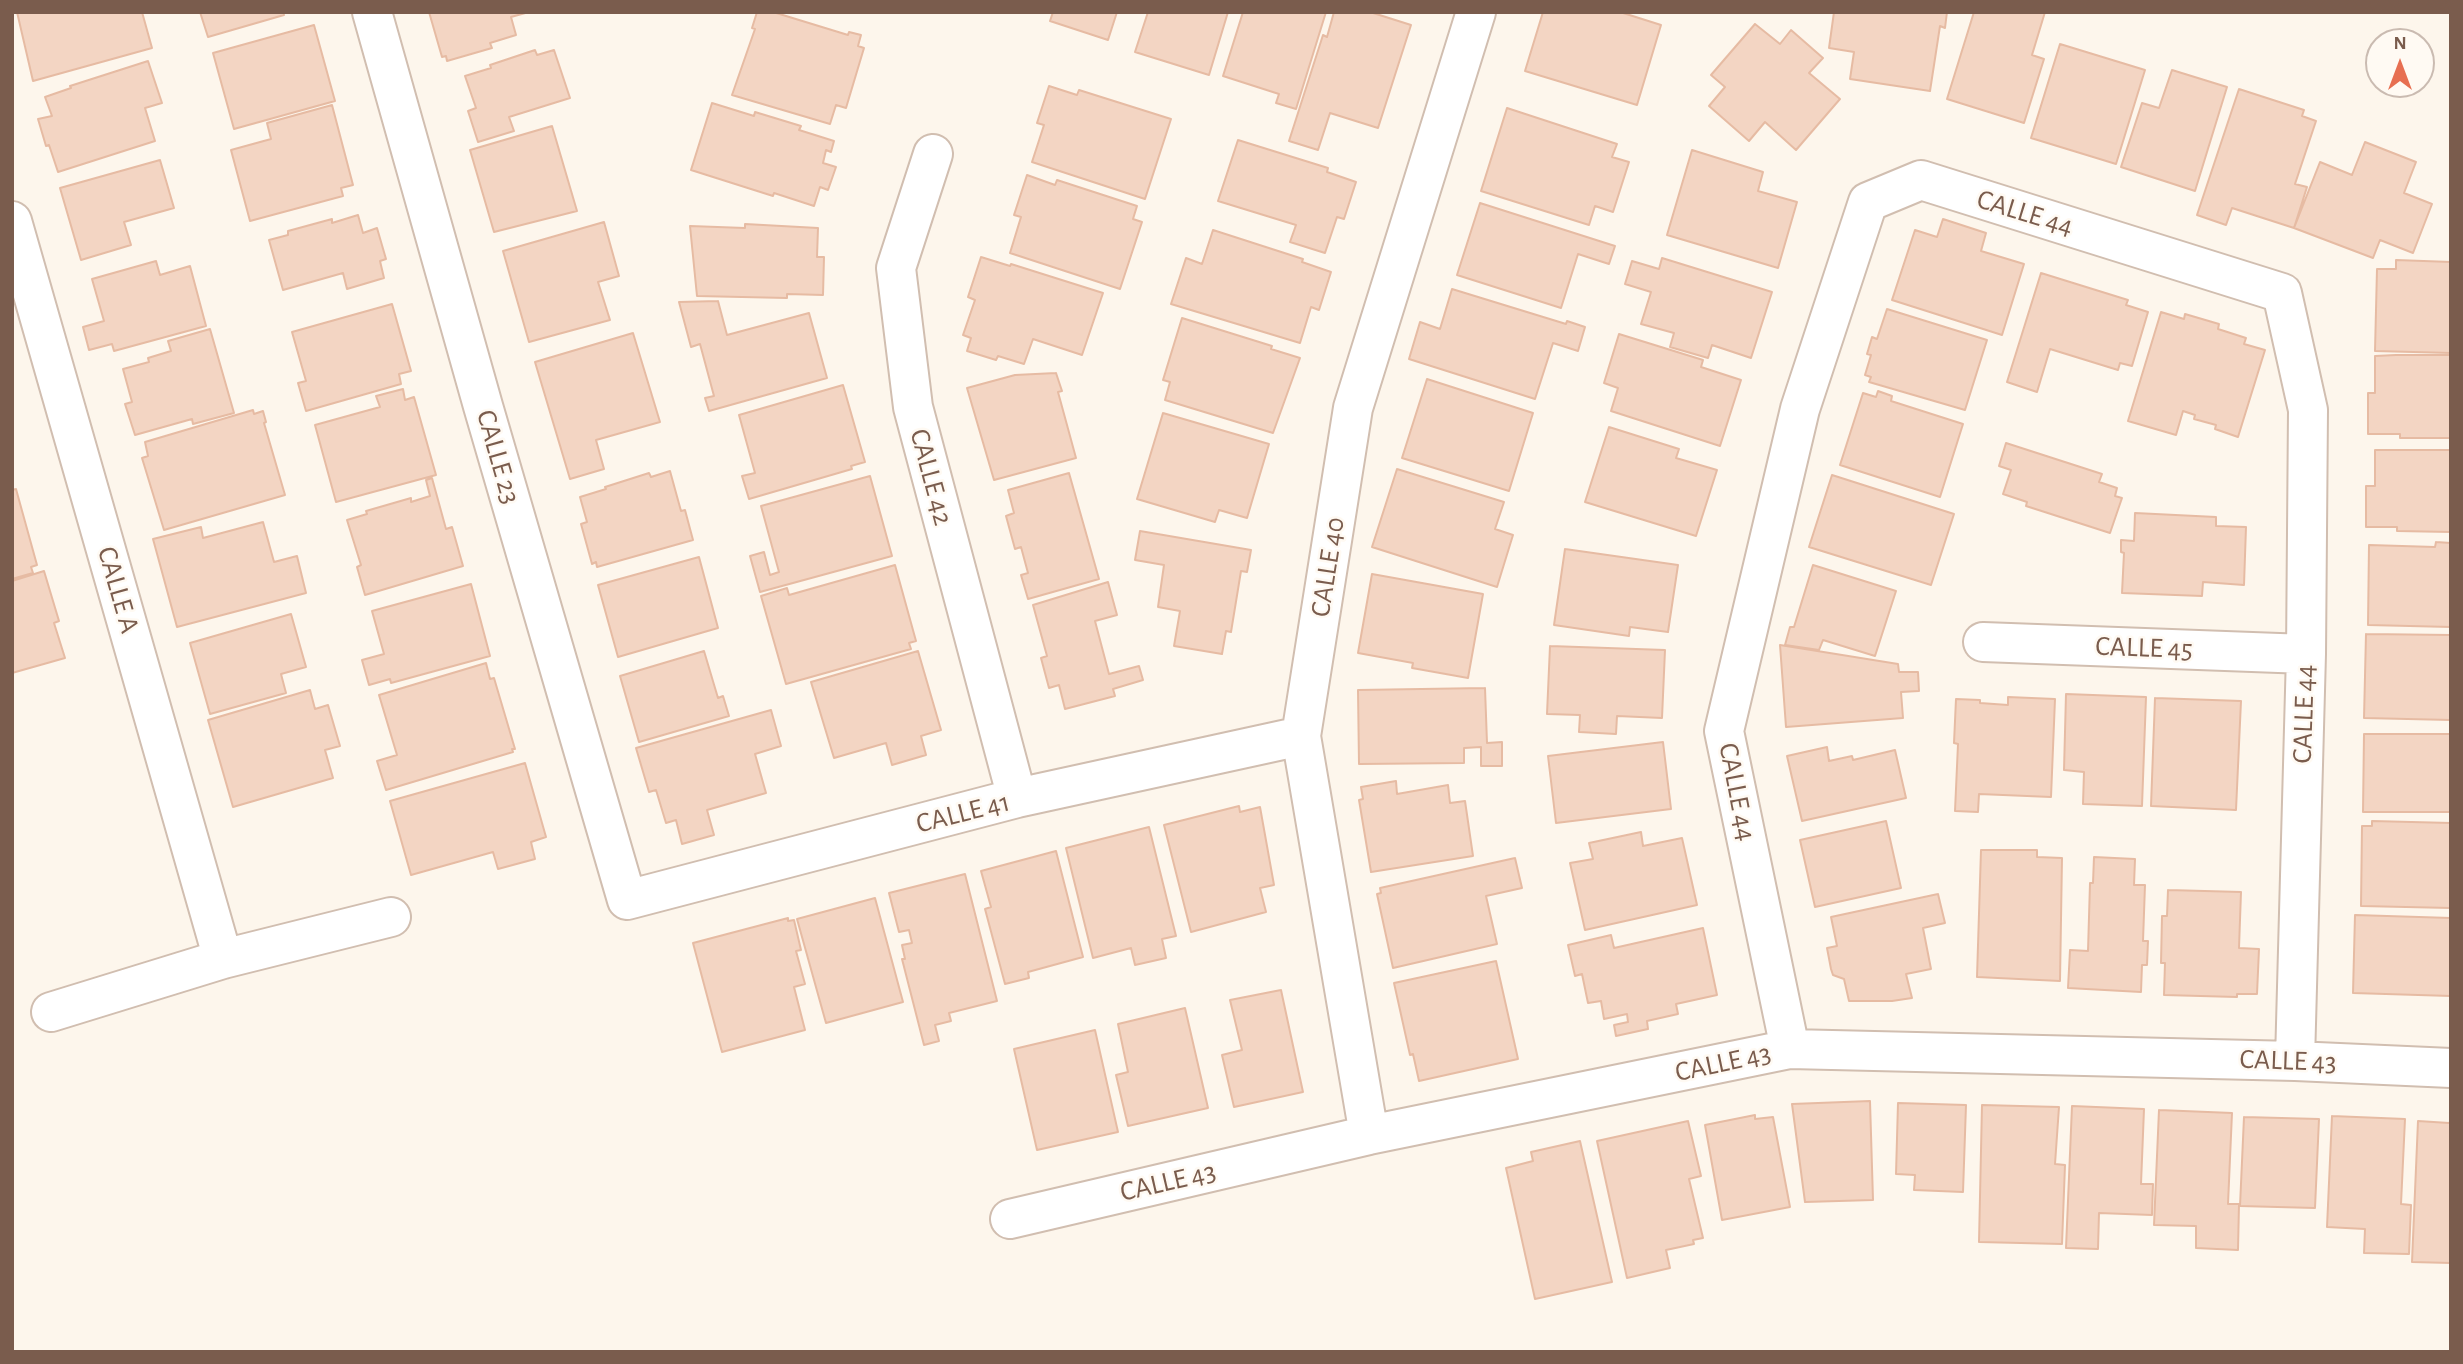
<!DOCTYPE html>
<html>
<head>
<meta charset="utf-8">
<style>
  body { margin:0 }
  #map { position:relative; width:2463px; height:1364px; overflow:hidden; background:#fdf6ec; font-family:"Alegreya Sans",sans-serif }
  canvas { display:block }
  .frame { position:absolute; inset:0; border:14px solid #7a5c4d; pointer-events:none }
  .north { position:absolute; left:2365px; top:28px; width:70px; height:70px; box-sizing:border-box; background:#fffaf3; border:2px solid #cabbb1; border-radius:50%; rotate:0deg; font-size:19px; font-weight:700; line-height:28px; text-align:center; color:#7a5c4d }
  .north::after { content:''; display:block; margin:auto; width:24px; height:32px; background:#e76f51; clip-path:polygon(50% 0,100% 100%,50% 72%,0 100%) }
</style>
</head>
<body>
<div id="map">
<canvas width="2463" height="1364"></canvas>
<div class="frame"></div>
<div class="north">N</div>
</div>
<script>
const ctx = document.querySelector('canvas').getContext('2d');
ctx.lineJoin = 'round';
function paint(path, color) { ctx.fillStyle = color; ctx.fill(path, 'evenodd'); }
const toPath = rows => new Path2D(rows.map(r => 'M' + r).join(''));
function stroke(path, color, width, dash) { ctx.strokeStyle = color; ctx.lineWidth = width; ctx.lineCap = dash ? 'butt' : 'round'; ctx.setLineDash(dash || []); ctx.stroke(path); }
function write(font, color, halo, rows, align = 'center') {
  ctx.font = font + ' "Alegreya Sans",sans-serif'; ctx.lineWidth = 5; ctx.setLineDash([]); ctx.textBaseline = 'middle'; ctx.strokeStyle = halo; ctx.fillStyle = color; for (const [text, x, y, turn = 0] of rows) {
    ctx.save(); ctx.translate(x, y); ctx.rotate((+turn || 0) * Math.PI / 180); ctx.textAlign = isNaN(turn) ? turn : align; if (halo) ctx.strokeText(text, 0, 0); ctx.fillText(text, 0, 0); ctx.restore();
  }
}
const building = toPath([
  [17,12,142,12,152,48,33,81,17,12],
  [200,12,283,12,284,15,208,37,200,12],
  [429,12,529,12,511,17,516,35,490,43,492,48,447,61,446,56,442,57,429,12],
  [757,12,773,12,848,35,849,32,861,35,858,46,864,48,846,108,836,105,830,124,732,95,755,29,752,28,757,12],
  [1053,12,1117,12,1108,40,1050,21,1053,12],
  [1148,12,1228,12,1209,75,1135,52,1148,12],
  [1243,12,1326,12,1296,109,1276,103,1279,94,1223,76,1243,12],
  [1334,12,1370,12,1411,25,1378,128,1330,113,1318,150,1289,141,1323,35,1327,37,1334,12],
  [1543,12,1620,12,1661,25,1637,105,1525,71,1543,12],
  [1834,12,1947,12,1945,28,1940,26,1930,91,1850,79,1854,52,1829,48,1834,12],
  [1974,12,2045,12,2032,55,2044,59,2024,123,1947,99,1974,12],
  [1755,24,1780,44,1791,30,1823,58,1809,73,1840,99,1796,150,1765,122,1749,141,1709,106,1725,87,1711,75,1755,24],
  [314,25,335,101,234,129,213,53,314,25],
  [2060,44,2145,70,2116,164,2031,138,2060,44],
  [535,50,537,55,554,50,570,98,509,117,514,131,478,142,468,111,476,108,465,76,491,68,490,65,535,50],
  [148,61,162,103,145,108,155,141,58,172,49,145,46,146,38,119,52,116,45,97,71,88,70,86,148,61],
  [2172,70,2227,87,2195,191,2121,167,2142,103,2159,108,2172,70],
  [1049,86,1077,95,1079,90,1171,119,1145,199,1032,162,1044,125,1037,123,1049,86],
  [2239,89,2304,110,2302,116,2316,121,2295,184,2307,187,2294,228,2232,208,2226,225,2197,215,2239,89],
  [712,103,754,116,755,112,801,126,799,130,834,141,831,152,826,150,823,163,836,167,828,190,820,187,814,206,774,193,773,196,691,170,712,103],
  [332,105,353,185,341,188,343,196,250,221,231,150,271,139,267,123,332,105],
  [1507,108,1617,144,1612,157,1629,162,1613,212,1595,206,1589,225,1481,191,1507,108],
  [552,126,577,211,494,232,470,150,552,126],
  [1238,140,1328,168,1327,172,1356,182,1344,219,1337,217,1325,253,1290,242,1296,225,1218,201,1238,140],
  [2365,142,2416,162,2404,193,2432,204,2413,253,2380,240,2373,258,2294,228,2320,162,2352,175,2365,142],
  [1692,150,1763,172,1758,191,1797,202,1778,268,1667,235,1692,150],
  [160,160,174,208,124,222,131,245,81,260,60,188,160,160],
  [1027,175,1055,185,1057,180,1137,206,1133,219,1142,222,1120,289,1010,253,1021,217,1014,215,1027,175],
  [1480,203,1615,246,1609,264,1578,254,1561,308,1457,275,1480,203],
  [358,215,363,233,377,228,386,259,380,261,384,278,347,289,343,273,283,290,269,240,288,235,288,231,332,219,332,223,358,215],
  [1943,219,1986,233,1981,251,2024,264,2002,335,1892,300,1915,230,1937,237,1943,219],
  [604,222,619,276,598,282,610,320,529,342,503,251,604,222],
  [745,224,818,228,817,257,824,257,823,295,787,294,787,298,697,296,690,226,745,228,745,224],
  [1213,230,1303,259,1302,262,1331,272,1319,310,1311,307,1300,343,1171,304,1186,258,1202,264,1213,230],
  [981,257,1010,266,1011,264,1103,293,1082,355,1033,339,1024,364,998,356,996,360,967,351,971,338,963,335,975,300,968,297,981,257],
  [1662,258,1772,292,1751,358,1712,345,1708,358,1670,347,1674,333,1641,324,1651,292,1625,284,1632,261,1659,269,1662,258],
  [2396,260,2451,262,2451,353,2375,351,2377,269,2396,269,2396,260],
  [156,261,160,275,190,266,206,326,114,351,112,344,89,350,83,327,104,321,92,279,156,261],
  [2041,273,2128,300,2126,305,2148,312,2132,366,2120,363,2118,370,2050,349,2037,392,2007,382,2041,273],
  [1452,289,1566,324,1567,321,1585,327,1578,351,1553,343,1535,399,1409,359,1420,322,1440,329,1452,289],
  [718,301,727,335,809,313,827,378,709,411,705,398,714,396,700,344,691,347,679,302,718,301],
  [392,304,411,371,399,374,401,384,306,411,298,383,306,381,292,332,392,304],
  [1887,309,1987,340,1965,410,1869,382,1871,377,1865,375,1871,355,1867,354,1872,337,1877,339,1887,309],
  [2161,312,2184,319,2185,314,2219,324,2218,329,2246,338,2244,344,2265,350,2238,437,2215,429,2216,425,2194,419,2195,415,2183,411,2176,435,2128,421,2161,312],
  [1182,318,1272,346,1271,349,1300,358,1273,433,1165,400,1170,382,1163,380,1182,318],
  [210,329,234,413,193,424,192,419,135,435,125,404,132,402,123,369,149,362,148,358,171,351,168,341,210,329],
  [633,333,660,422,596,440,604,469,570,479,535,362,633,333],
  [1619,334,1703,360,1701,367,1741,380,1720,446,1611,411,1618,388,1604,383,1619,334],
  [2396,355,2451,355,2451,438,2400,438,2400,434,2368,434,2368,393,2375,393,2375,356,2396,355],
  [1056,373,1062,391,1058,392,1076,458,994,480,967,388,1015,375,1056,373],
  [1427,379,1533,413,1509,491,1402,458,1427,379],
  [843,385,865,462,851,466,852,469,749,499,742,476,755,473,739,415,843,385],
  [403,389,405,400,414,397,436,475,336,502,315,425,380,407,376,396,403,389],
  [1878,391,1892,396,1891,401,1963,424,1940,497,1840,465,1863,393,1876,397,1878,391],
  [253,410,254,414,263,411,266,422,264,423,285,495,164,530,142,458,148,456,145,442,253,410],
  [1163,413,1269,444,1247,518,1219,510,1215,522,1137,499,1163,413],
  [1609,427,1679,449,1676,458,1717,470,1696,536,1585,502,1609,427],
  [2006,443,2102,474,2099,482,2117,488,2115,496,2122,498,2110,533,2026,506,2027,502,2003,494,2011,470,1999,466,2006,443],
  [2375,450,2451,450,2451,532,2397,531,2397,527,2366,527,2366,486,2375,486,2375,450],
  [1397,469,1504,502,1495,529,1513,535,1497,587,1372,547,1397,469],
  [670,471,681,511,685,510,693,540,597,567,596,562,592,564,581,524,587,522,580,497,606,489,605,487,649,473,651,477,670,471],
  [1069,473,1099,579,1028,599,1021,575,1028,573,1021,547,1015,549,1006,516,1014,513,1008,490,1069,473],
  [1832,475,1954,514,1931,585,1809,547,1832,475],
  [870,476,892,556,760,592,750,556,764,552,770,575,779,572,761,506,870,476],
  [432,478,446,529,452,527,463,566,365,595,357,567,361,565,347,520,367,514,366,511,411,498,411,502,430,496,426,480,432,478],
  [16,489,37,565,31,567,33,573,12,579,12,490,16,489],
  [2135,513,2216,517,2216,526,2246,527,2244,585,2203,582,2202,596,2122,593,2124,553,2121,552,2121,540,2134,541,2135,513],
  [263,522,274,562,297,556,306,593,177,627,153,539,201,527,203,538,263,522],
  [1140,531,1251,550,1247,572,1241,571,1231,632,1226,631,1222,654,1174,646,1180,611,1158,607,1164,565,1135,560,1140,531],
  [2436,542,2451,543,2451,627,2368,625,2369,545,2435,547,2436,542],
  [1565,549,1678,565,1668,632,1630,627,1629,636,1554,625,1565,549],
  [699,557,718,628,618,657,598,585,699,557],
  [895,565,916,641,909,643,911,649,786,684,761,596,787,588,789,595,895,565],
  [1813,565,1896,591,1875,656,1823,640,1819,650,1785,645,1790,627,1794,627,1813,565],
  [44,571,59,621,54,623,65,658,12,673,12,581,44,571],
  [1372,574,1483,594,1468,678,1412,668,1413,663,1358,653,1372,574],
  [1108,582,1117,615,1095,621,1109,674,1139,666,1143,680,1113,689,1115,696,1065,709,1059,685,1049,688,1041,658,1047,656,1033,605,1108,582],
  [471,584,490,656,391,683,390,679,369,685,362,660,384,654,372,611,471,584],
  [291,614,306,667,281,674,286,693,210,714,190,643,291,614],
  [2366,634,2451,635,2451,720,2364,718,2366,634],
  [1780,645,1898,664,1899,672,1918,672,1919,691,1901,692,1903,718,1786,727,1780,645],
  [1550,646,1665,650,1662,718,1617,716,1616,734,1579,732,1580,715,1547,714,1550,646],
  [704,651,718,698,723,696,729,716,639,742,620,676,704,651],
  [918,651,941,730,921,736,926,755,892,765,886,743,834,758,811,682,918,651],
  [486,663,490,679,494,678,515,749,512,749,513,752,386,790,377,761,397,755,379,695,486,663],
  [1485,688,1487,743,1502,742,1502,766,1481,766,1481,747,1464,748,1464,763,1359,764,1358,690,1485,688],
  [310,690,315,709,328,705,340,746,325,750,333,778,233,807,208,720,310,690],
  [2066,694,2146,697,2142,806,2083,804,2084,772,2064,770,2066,694],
  [2008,697,2055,699,2051,797,1979,794,1978,812,1955,811,1958,744,1954,743,1956,699,1980,700,1980,703,2008,705,2008,697],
  [2155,698,2241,701,2236,810,2151,806,2155,698],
  [771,710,781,746,755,754,766,793,707,810,714,835,682,844,676,820,666,823,656,790,649,792,636,748,771,710],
  [2364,734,2451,734,2451,812,2363,812,2364,734],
  [1663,742,1671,809,1556,823,1548,756,1663,742],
  [1827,747,1829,761,1852,756,1853,760,1895,750,1906,798,1802,821,1787,756,1827,747],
  [525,763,546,837,531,842,535,859,498,869,493,852,411,875,390,801,525,763],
  [1396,781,1397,794,1448,785,1450,803,1465,801,1473,856,1371,872,1359,800,1363,799,1361,787,1396,781],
  [1239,806,1240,812,1260,807,1274,885,1260,888,1266,912,1191,932,1164,825,1239,806],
  [1886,821,1901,888,1815,907,1800,840,1886,821],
  [2372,821,2451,823,2451,908,2361,906,2362,826,2372,826,2372,821],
  [1149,827,1176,936,1162,939,1166,958,1135,965,1131,948,1093,958,1066,848,1149,827],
  [1641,832,1643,846,1682,838,1697,905,1585,930,1570,863,1593,859,1589,843,1641,832],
  [1981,850,2037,850,2037,857,2062,858,2060,981,1977,977,1981,850],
  [1056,851,1083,957,1028,972,1029,978,1005,984,985,909,991,907,981,871,1056,851],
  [2094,857,2135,859,2134,885,2145,885,2143,941,2148,941,2147,965,2142,965,2141,992,2068,988,2070,950,2088,951,2090,883,2093,883,2094,857],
  [1515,858,1522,888,1486,896,1497,944,1393,968,1377,894,1381,893,1380,888,1515,858],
  [965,874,997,1001,949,1013,951,1021,935,1025,939,1041,924,1045,902,959,905,959,902,945,912,943,909,930,899,932,889,893,965,874],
  [2168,890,2241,892,2239,948,2259,949,2257,994,2237,994,2237,997,2164,995,2165,963,2161,963,2162,916,2167,916,2168,890],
  [1938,894,1945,923,1923,928,1931,969,1906,974,1912,998,1892,1001,1849,1001,1844,979,1833,975,1831,969,1827,948,1837,946,1831,917,1938,894],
  [875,898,903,1002,826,1023,797,919,875,898],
  [2355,915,2451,918,2451,996,2353,993,2355,915],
  [788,918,788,921,794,920,801,950,796,951,805,984,794,987,805,1030,722,1052,693,943,788,918],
  [1703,928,1717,995,1676,1004,1678,1014,1647,1021,1648,1029,1616,1036,1614,1025,1628,1022,1627,1014,1604,1019,1601,1001,1588,1003,1582,974,1575,976,1568,945,1611,935,1614,948,1703,928],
  [1496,961,1518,1059,1419,1081,1413,1054,1410,1055,1394,983,1496,961],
  [1281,990,1303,1092,1234,1107,1222,1055,1242,1050,1230,1000,1281,990],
  [1185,1008,1208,1108,1128,1126,1116,1075,1128,1072,1118,1024,1185,1008],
  [1095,1030,1118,1132,1037,1150,1014,1049,1095,1030],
  [1870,1101,1873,1200,1805,1202,1792,1104,1870,1101],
  [1898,1103,1966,1105,1963,1192,1914,1190,1915,1175,1896,1174,1898,1103],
  [1982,1105,2059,1107,2055,1164,2065,1165,2062,1244,1979,1242,1982,1105],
  [2072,1106,2144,1109,2141,1184,2153,1184,2152,1215,2099,1213,2098,1249,2066,1248,2072,1106],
  [2159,1110,2232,1113,2228,1204,2239,1204,2238,1250,2196,1248,2196,1226,2154,1225,2159,1110],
  [1755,1115,1755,1119,1773,1117,1790,1207,1722,1220,1705,1125,1755,1115],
  [2332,1116,2405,1119,2401,1204,2411,1205,2409,1254,2364,1253,2365,1229,2327,1227,2332,1116],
  [2244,1117,2319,1119,2315,1208,2240,1206,2244,1117],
  [1688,1121,1701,1176,1689,1179,1703,1238,1693,1240,1694,1244,1666,1250,1670,1268,1627,1278,1597,1141,1688,1121],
  [2418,1121,2449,1123,2451,1121,2451,1263,2412,1262,2418,1121],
  [1580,1141,1612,1282,1535,1299,1506,1168,1533,1161,1531,1152,1580,1141]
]);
paint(building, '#f3d5c3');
stroke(building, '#e6bba3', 2);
const street = toPath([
  [372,12,483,406,627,900,1017,798,1301,736],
  [933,154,896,268,913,407,1017,798],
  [12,221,223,959],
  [1983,642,2306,654],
  [51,1012,223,959,391,917],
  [1790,1049,1724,731,1800,409,1868,202,1921,180,2282,293,2308,410,2306,654,2295,1061],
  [1369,1135,1301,736,1353,408,1476,12],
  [1010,1219,1369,1135,1790,1049,2295,1061,2451,1068]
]);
stroke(street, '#d1beb0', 42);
stroke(street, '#fff', 38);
write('28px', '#7a5c4d', '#fffaf3', [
  ["CALLE 44",2025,213,17],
  ["CALLE 23",498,457,74],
  ["CALLE 42",931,477,75],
  ["CALLE 40",1328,567,-81],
  ["CALLE A",118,590,74],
  ["CALLE 45",2144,648,2],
  ["CALLE 44",2304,714,-88],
  ["CALLE 44",1737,792,79],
  ["CALLE 41",963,813,-14],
  ["CALLE 43",2288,1061,2],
  ["CALLE 43",1723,1063,-12],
  ["CALLE 43",1168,1182,-13]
]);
</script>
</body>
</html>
